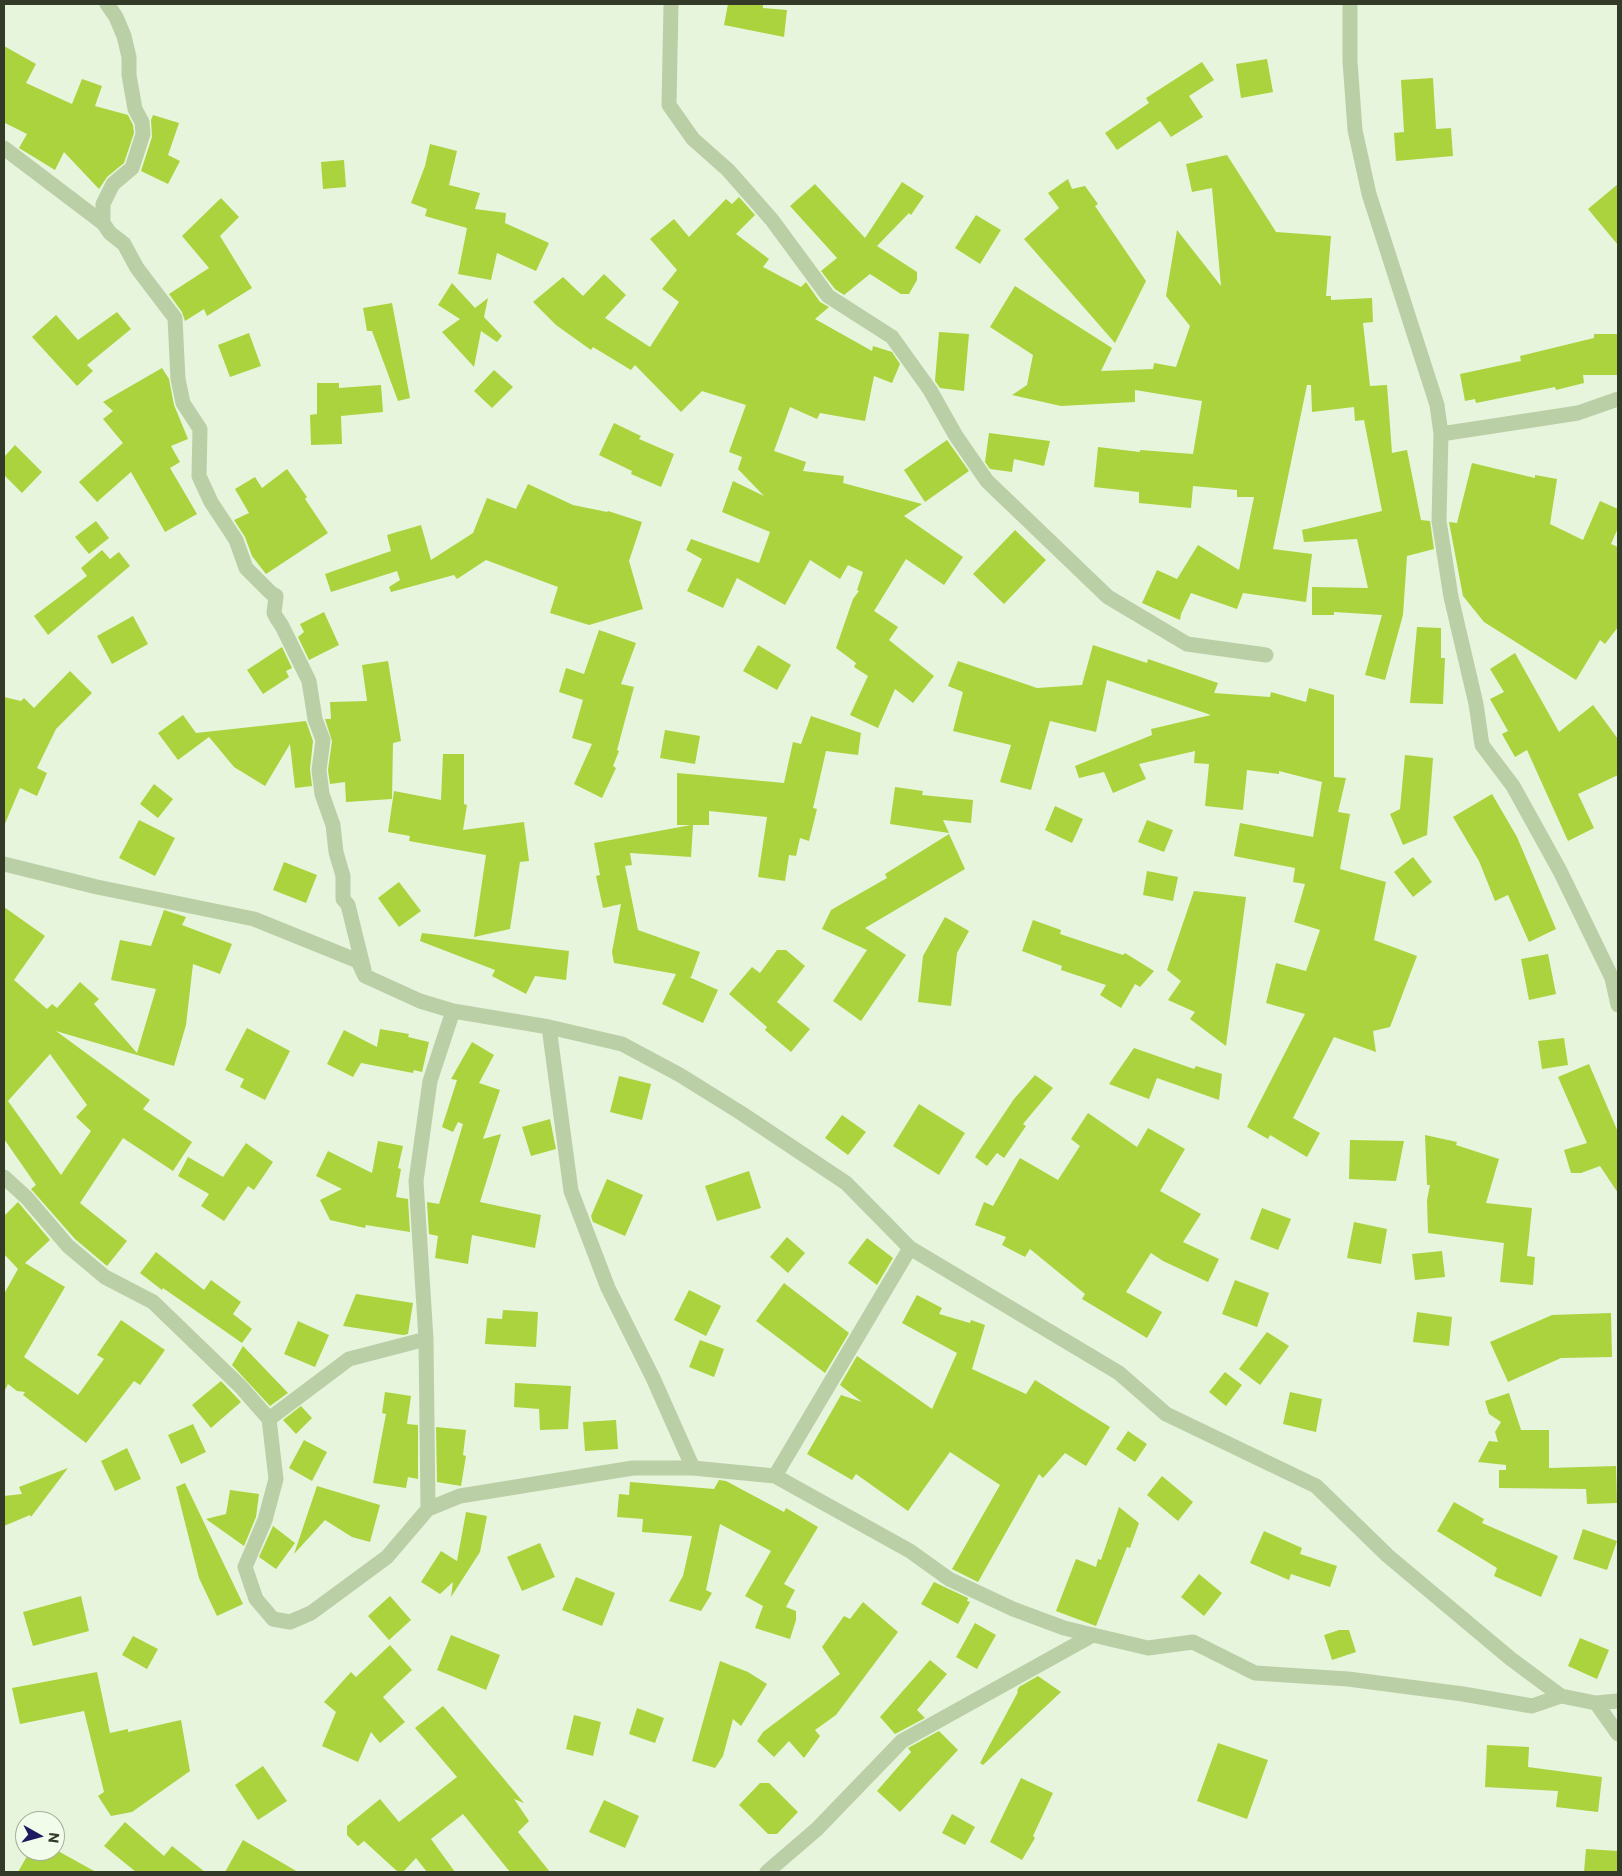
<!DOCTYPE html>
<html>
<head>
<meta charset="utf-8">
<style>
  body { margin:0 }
  #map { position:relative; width:1622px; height:1876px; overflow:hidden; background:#e7f5dd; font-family:Commissioner,sans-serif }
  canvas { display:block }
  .frame { position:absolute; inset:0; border:5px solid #343a28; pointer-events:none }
  .north { position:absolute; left:15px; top:1811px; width:50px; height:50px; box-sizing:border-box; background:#f1fcea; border:1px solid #a5ae9c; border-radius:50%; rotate:97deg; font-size:14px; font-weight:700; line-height:20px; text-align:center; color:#343a28 }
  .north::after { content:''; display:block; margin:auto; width:18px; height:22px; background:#1f1961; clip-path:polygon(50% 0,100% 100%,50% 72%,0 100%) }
</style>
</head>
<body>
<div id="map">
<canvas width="1622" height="1876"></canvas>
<div class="frame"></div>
<div class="north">N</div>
</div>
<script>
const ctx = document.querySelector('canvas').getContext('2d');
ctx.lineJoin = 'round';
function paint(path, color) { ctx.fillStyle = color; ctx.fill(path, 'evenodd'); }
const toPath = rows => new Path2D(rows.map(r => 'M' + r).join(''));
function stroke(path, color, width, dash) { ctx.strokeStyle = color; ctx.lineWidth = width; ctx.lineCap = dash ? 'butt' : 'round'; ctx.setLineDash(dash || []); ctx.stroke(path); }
paint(toPath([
  [728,4,763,4,763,8,787,10,784,37,724,25],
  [4,46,36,64,26,83,72,104,82,79,102,86,95,106,128,115,133,125,134,133,124,163,107,177,99,189,64,152,55,170,19,148,27,134,5,123,4,126],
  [1267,59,1273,92,1241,98,1236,64],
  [1202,62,1214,80,1189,96,1203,117,1171,137,1160,121,1117,150,1105,133,1149,103,1146,98],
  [1433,78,1436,129,1451,128,1453,156,1396,161,1394,133,1404,132,1401,80],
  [153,115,179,123,168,155,180,161,168,184,141,171,152,137,151,120],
  [430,144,457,151,449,185,480,193,475,209,506,213,505,223,549,243,536,271,497,253,491,280,458,274,467,228,425,216,427,209,411,203,425,166],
  [1227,155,1276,232,1331,236,1326,296,1331,296,1331,300,1372,298,1373,322,1363,323,1370,386,1387,385,1392,453,1407,450,1421,520,1430,521,1434,549,1407,556,1403,615,1385,680,1365,675,1382,615,1334,612,1334,615,1312,615,1312,587,1368,588,1357,539,1304,542,1302,530,1382,511,1364,420,1355,421,1354,407,1312,412,1311,385,1307,385,1273,549,1312,554,1306,602,1243,593,1237,609,1191,593,1181,614,1180,620,1142,603,1157,570,1177,579,1198,545,1239,570,1254,497,1237,497,1237,490,1193,486,1191,508,1139,503,1139,492,1094,487,1098,447,1140,452,1140,450,1193,454,1202,401,1135,390,1135,402,1061,406,1012,395,1027,385,1033,355,990,327,1015,286,1112,348,1101,371,1153,369,1154,363,1176,367,1190,326,1166,296,1177,230,1221,286,1212,188,1192,192,1186,164],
  [344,160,346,187,323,189,321,162],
  [1068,179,1072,189,1085,186,1098,204,1095,206,1146,281,1115,343,1024,239,1059,208,1048,193],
  [902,182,924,196,911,215,909,213,877,246,917,272,917,280,909,294,901,294,870,274,844,295,835,289,821,271,837,258,790,206,815,184,865,238],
  [1618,184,1618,245,1588,209],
  [739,197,755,215,736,234,769,259,763,267,801,287,806,282,820,302,829,307,815,319,872,351,873,346,892,352,900,364,892,383,874,376,865,421,820,413,817,419,790,407,774,451,806,462,803,471,844,476,843,483,922,504,904,516,963,557,944,585,906,559,874,611,898,627,889,640,934,676,913,703,895,689,878,728,850,715,868,676,854,667,856,663,836,648,853,599,859,591,857,590,863,572,848,565,840,579,810,560,785,605,737,578,723,608,687,591,702,559,686,550,691,539,759,563,770,532,722,512,733,481,764,496,738,469,742,457,729,452,746,405,702,391,681,412,635,365,631,370,593,347,591,350,556,325,533,302,563,277,583,296,604,274,626,295,605,318,650,347,679,302,662,289,677,270,650,239,674,219,689,237,726,199,732,204],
  [221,198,239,217,220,236,252,288,207,316,204,309,185,321,182,312,169,294,209,268,182,236],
  [976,215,1001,230,980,264,955,248],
  [452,283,475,308,488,298,484,317,502,336,497,342,481,331,474,367,442,332,460,319,438,305],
  [392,303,410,398,398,401,372,331,367,331,363,308],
  [117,312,131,329,87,365,93,371,77,386,32,337,56,315,78,340],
  [939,332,969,334,964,391,940,388,935,381],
  [249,333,261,366,230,377,218,345],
  [1594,334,1618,334,1618,375,1583,375,1584,383,1556,390,1555,387,1476,403,1475,399,1465,401,1460,374,1521,361,1520,356,1594,338],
  [162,368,169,379,174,405,188,439,171,446,180,462,170,468,197,514,165,532,131,472,97,502,79,482,123,443,103,419,113,411,103,402],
  [494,370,513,387,492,408,474,391],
  [317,383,339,383,339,388,381,385,383,412,341,416,342,444,311,445,310,415,317,414],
  [614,423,641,436,639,439,674,454,661,487,631,474,632,471,599,455],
  [989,433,1050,441,1044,466,1014,459,1012,472,990,469,985,462],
  [947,440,969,471,925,502,904,470],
  [15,445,42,472,22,493,4,475,4,457],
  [1472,463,1535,478,1535,475,1557,479,1550,524,1583,540,1600,501,1618,509,1618,528,1611,544,1618,547,1618,627,1605,644,1600,640,1576,680,1484,622,1463,596,1449,522,1457,523],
  [287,469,307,497,305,499,328,533,266,574,252,556,245,537,234,520,249,513,235,489,255,477,262,488],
  [528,484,573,505,607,512,608,511,642,522,629,561,643,609,589,625,550,613,558,587,486,560,457,579,454,575,391,592,389,587,400,580,397,571,331,592,325,574,391,551,387,535,421,525,431,560,473,533,487,498,516,509],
  [96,521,109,538,89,554,75,537],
  [1015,530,1046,560,1004,604,973,574],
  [102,550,110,559,119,552,130,566,48,635,34,616,87,576,81,568],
  [324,612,339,645,309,660,298,637,304,632,300,624],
  [133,616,148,644,112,664,97,636],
  [1417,627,1441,628,1441,658,1445,658,1443,704,1410,703],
  [599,630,636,643,621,684,634,687,617,750,619,751,613,766,616,768,602,798,574,784,592,744,572,738,583,700,559,692,566,668,584,674],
  [758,645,791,665,777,690,743,671],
  [1093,645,1147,663,1148,659,1218,683,1214,693,1270,697,1271,692,1306,702,1309,688,1334,695,1334,777,1346,778,1338,812,1350,814,1340,869,1386,882,1374,940,1417,956,1390,1027,1373,1031,1376,1052,1334,1037,1293,1118,1320,1133,1307,1157,1270,1135,1268,1139,1247,1127,1305,1014,1266,1003,1276,963,1306,971,1320,930,1294,922,1305,884,1293,882,1295,868,1234,856,1240,823,1313,837,1322,782,1279,771,1279,774,1247,770,1243,810,1205,806,1209,764,1194,763,1195,751,1139,764,1146,779,1113,793,1104,772,1079,778,1075,766,1152,735,1151,729,1211,715,1107,680,1096,732,1050,721,1031,790,1000,782,1011,745,953,731,963,692,948,686,958,661,1037,688,1082,685],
  [282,647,292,668,286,671,289,677,263,694,247,670],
  [1515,653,1559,732,1593,705,1618,739,1618,775,1578,794,1594,828,1568,841,1527,750,1515,757,1502,734,1508,731,1490,699,1504,692,1490,669],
  [388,661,401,741,393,743,392,799,346,802,345,782,330,784,328,770,332,741,325,719,331,719,330,702,367,701,362,665],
  [70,671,92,693,56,729,37,768,47,773,37,796,20,788,4,826,4,697,21,701,24,698,34,708],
  [183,715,196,733,306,721,313,741,310,769,312,786,295,788,290,744,265,786,234,767,209,737,178,760,158,733],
  [811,716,861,733,858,755,826,751,813,808,817,809,809,841,800,838,796,856,789,855,785,881,758,877,767,817,709,811,709,825,693,825,691,857,630,853,632,865,625,866,638,930,700,952,691,977,689,977,718,990,703,1023,662,1004,676,974,614,963,612,952,621,904,603,908,596,876,600,875,594,843,691,825,677,825,677,773,784,783,793,742,801,744],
  [665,730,700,736,695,764,660,758],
  [443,754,464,754,464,804,467,805,463,830,524,822,529,861,520,862,510,929,474,937,486,855,409,841,410,836,388,832,394,791,441,800],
  [1405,755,1433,758,1427,835,1403,845,1390,814,1400,809],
  [154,784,173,799,158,818,140,804],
  [895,787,923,791,922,795,973,800,971,823,943,820,949,833,890,824],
  [1492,794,1517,837,1556,929,1529,942,1508,895,1495,901,1479,861,1453,817],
  [1055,806,1083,819,1072,843,1045,830],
  [139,820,175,838,155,876,119,858],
  [1147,820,1173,830,1164,852,1138,842],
  [949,834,965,869,865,928,906,955,861,1021,833,1001,867,950,822,929,831,910,887,878,885,874],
  [1413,857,1432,882,1413,897,1394,872],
  [284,862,317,875,306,903,273,890],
  [1147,871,1178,877,1173,901,1143,895],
  [399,882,421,911,399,927,378,898],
  [1194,891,1246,897,1226,1046,1190,1019,1195,1012,1168,1000,1181,981,1167,970],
  [4,907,45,936,14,980,47,1009,52,1004,57,1008,80,982,99,999,94,1004,137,1053,156,989,111,980,120,940,151,946,164,910,186,917,182,925,232,944,220,974,193,964,186,1025,174,1066,56,1031,150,1100,143,1109,192,1142,173,1171,123,1138,80,1203,127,1241,107,1266,75,1239,31,1189,36,1185,4,1139],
  [50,1054,87,1105,76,1117,91,1131,61,1175,8,1101],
  [945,917,969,931,957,953,951,1006,918,1002,923,956],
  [1033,920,1061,930,1060,934,1123,955,1125,953,1154,971,1140,987,1135,984,1121,1008,1100,995,1106,985,1061,970,1062,966,1022,951],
  [422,933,569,951,566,980,535,976,526,994,492,976,495,970,420,941],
  [777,950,786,950,805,966,777,1002,810,1029,791,1052,765,1030,767,1027,729,994,752,967,760,973],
  [1548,954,1556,994,1529,1000,1521,959],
  [247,1028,290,1051,265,1100,240,1087,244,1079,225,1070],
  [380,1029,409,1034,408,1037,429,1042,422,1072,414,1070,413,1073,361,1063,353,1077,327,1064,344,1030,377,1047],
  [1564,1038,1568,1065,1542,1069,1538,1041],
  [472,1042,494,1055,479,1083,500,1090,483,1139,501,1134,480,1202,541,1215,535,1248,472,1235,468,1264,435,1258,438,1236,429,1234,427,1202,439,1204,463,1124,458,1122,453,1132,442,1127,457,1080,451,1079],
  [1134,1048,1194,1069,1196,1066,1222,1074,1219,1100,1157,1078,1149,1099,1109,1084],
  [1589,1064,1618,1132,1618,1193,1600,1166,1581,1173,1571,1173,1564,1150,1587,1143,1558,1077],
  [1035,1075,1053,1088,1023,1124,1026,1126,1004,1158,997,1153,987,1166,975,1157,1014,1099],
  [619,1076,651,1084,642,1120,610,1112],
  [919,1104,965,1133,939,1175,893,1146],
  [1088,1113,1137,1147,1148,1128,1185,1149,1160,1191,1201,1214,1183,1242,1219,1259,1208,1282,1163,1261,1151,1253,1126,1292,1162,1312,1147,1338,1082,1299,1085,1294,1030,1249,1025,1257,1002,1245,1006,1237,975,1225,984,1202,993,1206,1020,1158,1058,1180,1080,1146,1071,1139],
  [842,1115,866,1132,848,1155,825,1138],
  [550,1119,556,1149,531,1156,522,1127],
  [1425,1135,1457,1142,1456,1145,1499,1159,1486,1203,1532,1208,1527,1256,1535,1257,1533,1285,1500,1282,1504,1243,1428,1233,1427,1200,1430,1185,1427,1185],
  [1350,1140,1404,1141,1396,1181,1349,1179],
  [378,1141,403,1146,398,1168,401,1169,396,1197,408,1199,410,1232,366,1225,365,1228,330,1220,320,1200,342,1189,316,1176,328,1151,372,1173],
  [246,1143,273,1162,254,1190,248,1186,224,1221,201,1206,209,1194,178,1176,188,1157,223,1177],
  [749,1171,761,1208,717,1221,705,1186],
  [607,1179,643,1195,625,1236,593,1222,591,1216],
  [18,1202,50,1240,25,1263,65,1287,24,1357,78,1395,104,1359,97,1355,121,1320,165,1350,140,1385,134,1381,86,1443,23,1395,25,1392,17,1391,8,1384,4,1392,4,1294,18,1269,4,1254,4,1216],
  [1262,1208,1291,1219,1278,1250,1250,1239],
  [1354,1222,1387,1229,1381,1264,1347,1258],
  [787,1237,805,1253,788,1273,770,1257],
  [867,1238,893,1258,877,1285,848,1263],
  [1442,1251,1445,1277,1415,1280,1412,1254],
  [156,1252,204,1290,211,1280,241,1302,233,1314,252,1329,242,1343,163,1288,162,1290,140,1273],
  [1235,1280,1269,1293,1257,1327,1222,1314],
  [784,1283,849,1333,825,1373,756,1321],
  [689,1290,721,1306,706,1336,674,1320],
  [356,1294,413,1303,408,1334,403,1335,343,1326],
  [917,1295,942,1308,939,1314,970,1323,971,1320,985,1325,972,1369,1026,1394,1035,1380,1110,1427,1086,1466,1065,1453,1043,1478,1039,1474,978,1582,952,1569,1000,1485,950,1452,908,1511,856,1474,852,1480,807,1454,841,1395,862,1402,840,1385,857,1356,932,1409,957,1353,902,1323],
  [503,1310,538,1312,536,1347,485,1344,487,1318,502,1319],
  [1417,1312,1452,1317,1449,1346,1413,1342],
  [1611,1313,1612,1357,1561,1358,1508,1382,1490,1342,1552,1315],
  [298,1321,329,1335,315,1367,284,1354],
  [1267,1332,1289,1346,1260,1385,1239,1369],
  [700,1340,724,1349,714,1377,689,1367],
  [243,1346,288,1393,270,1406,232,1365],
  [1225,1372,1242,1385,1226,1406,1209,1392],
  [221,1381,241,1402,211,1428,192,1405],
  [515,1383,571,1386,568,1429,540,1430,539,1409,514,1407],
  [385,1392,411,1396,407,1424,418,1425,418,1479,408,1477,406,1488,373,1483,386,1414,382,1413],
  [1290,1392,1322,1399,1316,1432,1283,1424],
  [1509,1393,1521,1430,1549,1430,1549,1468,1616,1466,1617,1503,1587,1504,1586,1489,1499,1488,1499,1470,1506,1470,1506,1465,1478,1462,1489,1441,1498,1442,1495,1432,1501,1422,1489,1414,1485,1401],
  [301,1406,312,1418,296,1434,283,1420],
  [616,1420,618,1449,585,1451,583,1422],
  [193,1424,206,1452,181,1464,168,1435],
  [436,1427,466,1430,463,1455,466,1456,461,1486,437,1482],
  [1128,1431,1147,1444,1135,1462,1116,1449],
  [304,1440,327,1452,312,1481,289,1468],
  [127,1448,141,1479,115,1491,101,1461],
  [68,1468,31,1517,30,1515,4,1526,4,1496,22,1494,19,1487],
  [1162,1476,1193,1502,1178,1521,1147,1495],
  [719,1480,726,1481,784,1512,786,1508,818,1527,784,1584,795,1590,786,1607,796,1611,796,1620,790,1639,755,1628,763,1606,745,1596,771,1551,720,1524,706,1590,712,1593,701,1611,669,1601,683,1576,692,1536,642,1532,643,1519,617,1517,619,1494,629,1495,630,1482,714,1489],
  [185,1483,243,1604,217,1616,199,1578,176,1487],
  [317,1486,380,1505,370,1542,352,1537,325,1520,294,1554],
  [230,1490,259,1494,256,1517,244,1546,206,1519,226,1514],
  [1454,1502,1484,1519,1482,1523,1558,1556,1541,1597,1494,1576,1497,1568,1437,1531],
  [1119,1507,1139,1523,1130,1548,1127,1547,1096,1626,1056,1611,1076,1559,1096,1567,1098,1559,1101,1560],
  [466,1512,487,1516,480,1552,451,1597,453,1582,440,1594,421,1582,441,1551,457,1561],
  [273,1526,295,1543,276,1569,259,1557],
  [1583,1529,1617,1541,1607,1570,1573,1559],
  [1264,1531,1302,1548,1300,1554,1337,1566,1330,1587,1291,1574,1289,1580,1250,1563],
  [540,1543,555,1577,522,1591,507,1557],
  [1199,1574,1222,1593,1204,1616,1181,1597],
  [576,1577,615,1593,602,1626,562,1610],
  [934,1582,968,1598,967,1601,970,1602,958,1624,921,1604],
  [81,1596,89,1631,33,1646,23,1612],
  [390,1596,411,1620,389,1640,368,1616],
  [863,1602,898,1632,836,1715,815,1730,820,1736,804,1758,789,1741,774,1757,757,1741,763,1732,840,1674,822,1647,844,1616,850,1619],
  [975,1623,996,1635,977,1669,956,1657],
  [1339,1630,1349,1630,1356,1652,1332,1660,1324,1635],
  [451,1635,500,1655,486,1690,437,1670],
  [133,1636,158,1649,147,1669,122,1655],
  [1580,1638,1609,1650,1597,1679,1568,1666],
  [390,1645,412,1670,383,1697,405,1722,380,1743,371,1732,358,1762,322,1746,336,1712,324,1702,351,1672,356,1677],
  [930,1660,947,1674,917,1710,925,1718,895,1734,880,1717],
  [720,1661,748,1672,767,1684,741,1726,733,1719,723,1756,715,1768,692,1761],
  [97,1672,110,1733,128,1729,128,1732,181,1720,190,1771,132,1812,111,1816,98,1796,104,1792,84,1711,20,1724,12,1688],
  [1038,1676,1061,1692,983,1765,980,1763,1018,1692,1017,1691,1019,1687],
  [443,1706,524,1803,514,1799,529,1821,518,1832,550,1872,510,1872,463,1814,431,1839,455,1872,427,1872,416,1858,403,1872,398,1872,364,1841,358,1846,347,1835,347,1826,380,1799,399,1822,457,1777,415,1728],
  [637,1708,664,1718,655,1743,629,1734],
  [574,1715,601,1722,593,1756,566,1749],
  [939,1731,958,1750,900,1812,877,1791,911,1752,908,1748],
  [1218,1743,1268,1760,1247,1819,1197,1801],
  [1487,1745,1529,1747,1528,1767,1602,1777,1598,1812,1556,1807,1558,1791,1485,1787],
  [263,1766,287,1801,258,1820,235,1785],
  [1021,1778,1053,1793,1033,1836,1035,1838,1022,1860,990,1842],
  [760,1783,769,1783,798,1812,777,1834,768,1834,739,1805],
  [604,1800,639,1816,625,1848,589,1832],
  [952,1814,975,1827,965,1845,942,1833],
  [125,1822,164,1856,172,1846,205,1872,136,1872,104,1846],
  [243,1840,298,1872,225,1872],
  [1586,1849,1618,1851,1618,1872,1584,1872],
  [30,1851,58,1851,96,1872,18,1872]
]), '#aad33d');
stroke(toPath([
  [107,4,116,17,124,36,129,57,129,75,135,109,142,122,143,134,132,168,113,184,103,204,103,223,110,233,124,244,137,268,175,318,178,379,183,403,200,429,199,476,211,502,236,540,246,568,271,593,276,596,274,613,276,617,282,626,309,681,315,719,323,740,319,770,322,794,333,825,336,852,343,876,343,899,348,905,364,970],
  [671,4,669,105,693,139,728,170,772,220,828,296,892,337,930,390,956,436,987,481,1108,597,1187,644,1266,655],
  [1350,4,1350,61,1355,130,1369,194,1437,405,1441,434,1439,521,1451,597,1476,704,1482,745,1513,786,1560,871,1612,978,1618,1005],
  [4,148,103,223],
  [1441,434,1578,413,1618,399],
  [4,864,97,887,254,919,358,961,365,976,420,1001,453,1011,549,1027,622,1044,680,1075,741,1113,846,1183,910,1248,1119,1373,1166,1414,1316,1486,1388,1556,1511,1659,1561,1696],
  [549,1027,571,1191,608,1288,653,1378,693,1468],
  [4,1177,27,1198,68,1246,105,1277,153,1302,241,1387,269,1419],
  [426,1339,349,1359,269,1419,276,1479,265,1520,245,1567,256,1599,273,1619,290,1622,311,1613,387,1557,428,1509,460,1496,633,1468,693,1468,775,1476,910,1551,949,1579,1013,1609,1064,1628,1093,1635,1148,1648,1193,1642,1255,1673,1348,1679,1463,1694,1532,1706,1561,1696,1596,1703,1618,1701],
  [775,1476,910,1248],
  [428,1509,426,1339,416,1181,430,1081,453,1011],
  [1596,1703,1618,1734],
  [767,1872,817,1829,902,1741,1093,1635]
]), '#bbcfa7', 15);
</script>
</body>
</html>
